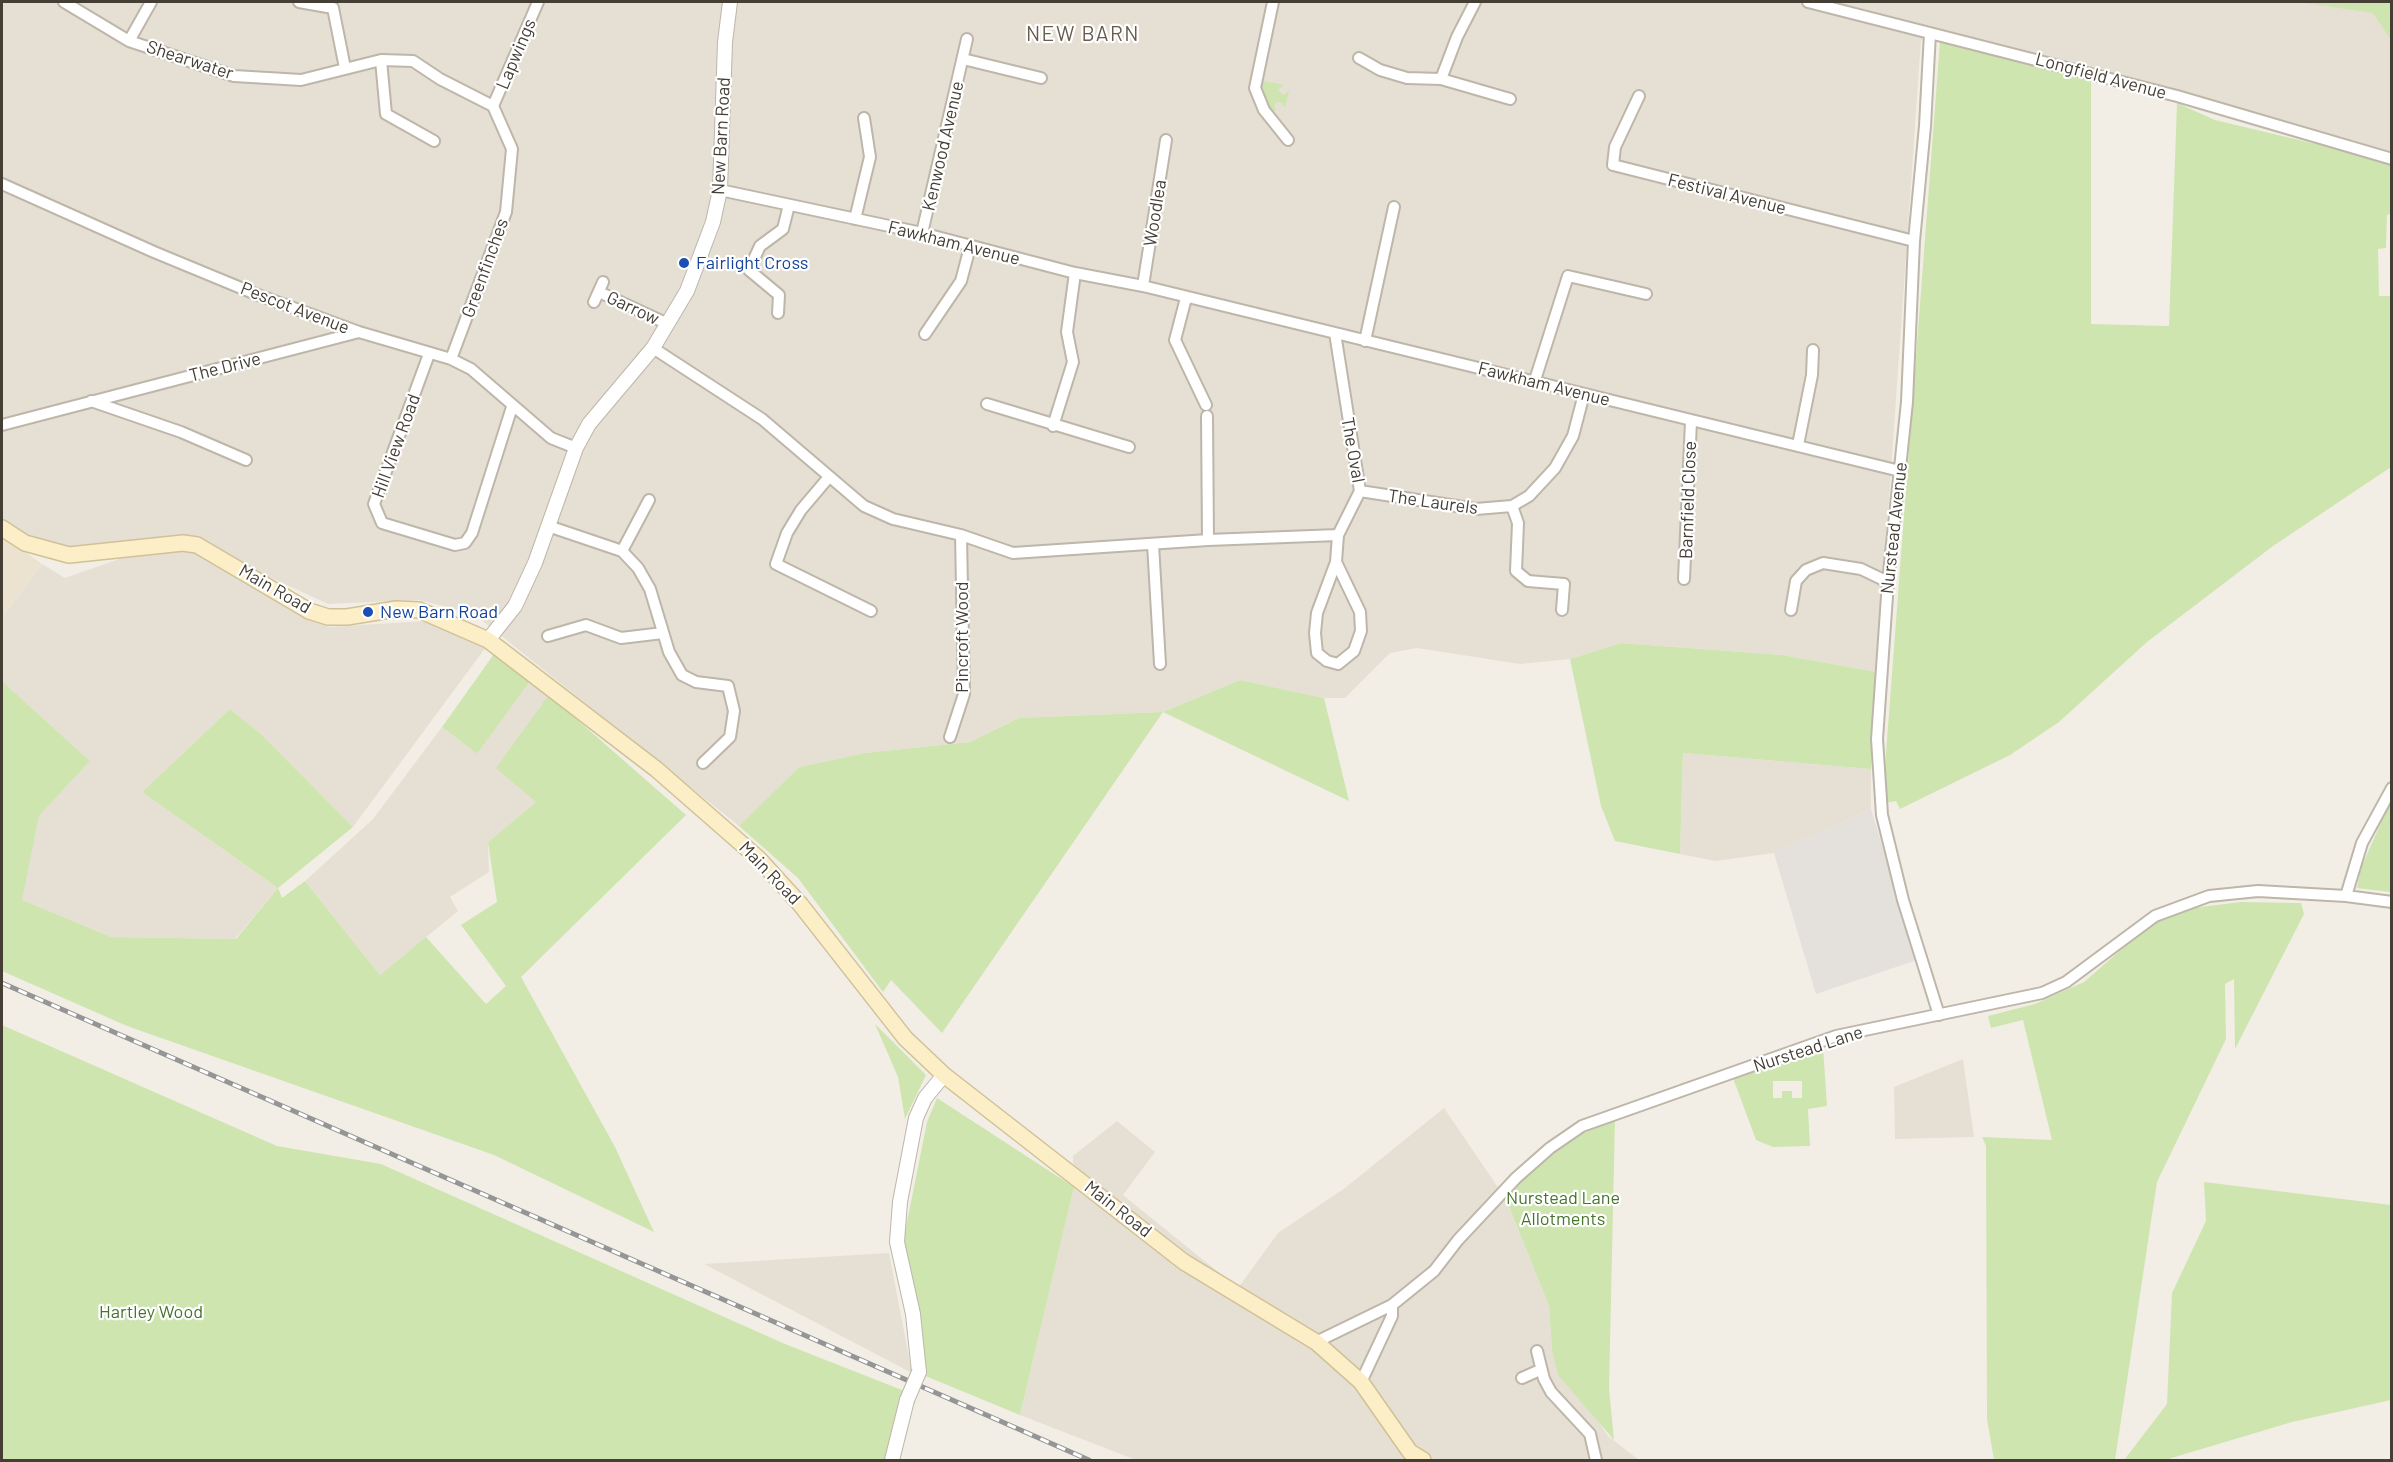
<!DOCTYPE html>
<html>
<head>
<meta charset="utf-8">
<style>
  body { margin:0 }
  #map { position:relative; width:2393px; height:1462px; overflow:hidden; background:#f2eee6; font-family:Barlow,sans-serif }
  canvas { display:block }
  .frame { position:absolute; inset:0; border:3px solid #443e35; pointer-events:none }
</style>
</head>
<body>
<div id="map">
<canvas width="2393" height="1462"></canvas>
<div class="frame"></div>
</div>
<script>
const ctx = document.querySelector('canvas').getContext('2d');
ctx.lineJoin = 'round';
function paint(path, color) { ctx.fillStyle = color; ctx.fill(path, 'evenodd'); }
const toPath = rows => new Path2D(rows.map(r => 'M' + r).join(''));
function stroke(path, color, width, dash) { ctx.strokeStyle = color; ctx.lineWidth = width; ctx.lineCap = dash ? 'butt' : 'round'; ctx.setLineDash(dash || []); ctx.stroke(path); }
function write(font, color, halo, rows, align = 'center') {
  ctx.font = font + ' Barlow,sans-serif'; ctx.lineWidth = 4.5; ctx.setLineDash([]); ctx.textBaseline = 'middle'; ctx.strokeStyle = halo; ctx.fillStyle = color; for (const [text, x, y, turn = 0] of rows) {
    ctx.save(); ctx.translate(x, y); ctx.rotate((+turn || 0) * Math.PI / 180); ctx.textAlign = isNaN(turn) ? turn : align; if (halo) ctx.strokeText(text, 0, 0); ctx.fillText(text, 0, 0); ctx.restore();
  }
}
paint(toPath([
  [2,2,2391,2,2391,155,2077,63,1939,29,1921,40,1877,672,1782,655,1621,643,1570,659,1520,664,1417,648,1390,653,1345,698,1324,698,1240,680,1163,712,1019,718,970,742,865,753,799,767,739,826,474,614,419,600,328,604,209,549,52,549,10,529,2,520],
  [190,549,212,559,290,610,329,627,426,621,486,647,353,827,262,735,230,709,142,792,278,888,235,939,111,937,21,900,39,816,90,761,2,681,2,618,42,564,65,578,125,557],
  [531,680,549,695,536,802,488,842,489,872,450,897,458,911,380,975,305,881,373,819,442,727,477,754],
  [1683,753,1871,769,1871,809,1774,853,1715,861,1680,854],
  [1963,1059,1974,1137,1895,1139,1894,1087],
  [1444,1108,1506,1199,1549,1306,1552,1350,1608,1436,1639,1460,1136,1460,1020,1415,1074,1187,1073,1156,1117,1121,1155,1152,1123,1195,1238,1288,1278,1233,1345,1188],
  [889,1253,912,1373,704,1264]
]), '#e6e0d4');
paint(toPath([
  [1871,809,1917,960,1816,994,1774,853]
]), '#e4e0db');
paint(toPath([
  [2,535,42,564,2,618]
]), '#ebe3d0');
paint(toPath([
  [2298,2,2391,2,2391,40,2373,13],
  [1940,41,2091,79,2091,324,2169,326,2177,103,2215,120,2391,162,2391,214,2387,215,2386,248,2378,249,2379,296,2391,296,2391,467,2273,546,2147,642,2059,722,2010,755,1900,809,1896,801,1885,803,1885,766],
  [1260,80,1284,85,1278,90,1283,95,1289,91,1285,108,1282,103,1277,102,1274,106,1276,111,1271,111,1261,96],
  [1621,643,1782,655,1877,672,1871,769,1683,753,1680,854,1615,841,1601,806,1570,659],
  [494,654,531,680,477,754,442,727],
  [1240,680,1324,698,1349,801,1163,712,942,1033,891,980,883,992,798,878,739,826,799,767,865,753,970,742,1019,718,1163,712],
  [2,681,90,761,39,816,22,900,111,937,236,939,278,888,142,792,230,709,262,735,353,827,278,888,282,898,305,881,380,975,426,937,486,1004,506,986,461,925,497,902,488,842,536,802,496,768,549,695,686,815,521,977,615,1147,654,1232,494,1155,127,1026,2,971],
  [2391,800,2391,892,2357,888,2361,868],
  [2241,902,2301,903,2304,914,2235,1049,2234,979,2225,984,2226,1039,2157,1182,2115,1460,1994,1460,1987,1419,1986,1146,1982,1137,2052,1140,2023,1020,1991,1028,1988,1016,2035,1004,2084,982,2153,922,2192,908],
  [875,1024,926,1075,905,1119,898,1077],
  [2,1025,277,1146,381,1164,785,1344,907,1392,885,1460,2,1460],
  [1823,1047,1827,1106,1808,1109,1810,1146,1773,1147,1756,1140,1733,1078],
  [1773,1081,1802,1081,1802,1098,1792,1098,1792,1091,1782,1091,1782,1098,1773,1098],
  [937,1098,1074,1187,1020,1415,923,1375,903,1242,927,1122],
  [1615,1119,1609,1388,1614,1440,1558,1375,1552,1350,1549,1306,1506,1199,1523,1176,1545,1159,1577,1136],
  [2204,1182,2391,1205,2391,1400,2292,1422,2165,1460,2124,1460,2167,1404,2172,1293,2206,1221]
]), '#cee5b0');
const minor = toPath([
  [64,2,129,41,234,76,301,80,381,60,413,61,440,79,493,106],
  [299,2,333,8,345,68],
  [1273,2,1255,88,1264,110,1288,140],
  [1808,2,2177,96,2392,159],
  [1930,33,1925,126,1914,241,1907,402,1888,582,1877,739,1882,815,1903,900,1939,1015],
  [129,41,151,2],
  [1359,58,1380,70,1407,78,1441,79,1510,99],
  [963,59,1041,78],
  [381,60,386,114,434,141],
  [1441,79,1457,37,1475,2],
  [1639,96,1615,147,1613,165,1914,241],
  [493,106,538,2],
  [2,184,154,252,258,295,359,332,451,359,471,369,551,438,576,448],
  [720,190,922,233,1075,273,1143,286,1900,471],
  [855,219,870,157,864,118],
  [922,233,967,39],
  [1143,286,1166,140],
  [599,292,668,324],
  [1186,298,1175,340,1206,405],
  [594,302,603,282],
  [778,313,779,295,749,270,760,246,783,229,789,205],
  [1335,333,1360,491,1338,535,1336,562,1360,612,1361,631,1354,651,1338,664,1327,661,1317,653,1315,633,1317,613,1336,562],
  [925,334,961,281,970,247],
  [1365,341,1394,207],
  [653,348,762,419,864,506,893,519,961,535,1013,553,1208,540,1338,535],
  [429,354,374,504,382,523,455,545,465,543,472,533,512,407],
  [451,359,506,212,512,149,493,106],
  [1535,380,1568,276,1646,294],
  [91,401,181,432,246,460],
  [987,404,1129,447],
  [1207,416,1208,540],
  [2,425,359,332],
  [1053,426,1073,362,1067,332,1075,273],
  [1798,445,1812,375,1813,350],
  [829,477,801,510,787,533,776,564,871,611],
  [1360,491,1476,509,1512,506,1529,496,1555,468,1573,436,1584,394],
  [1512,506,1518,523,1516,571,1528,581,1564,584,1562,610],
  [548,526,622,551,638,568,650,589,669,652,682,675,696,682,728,686,734,711,730,737,703,763],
  [1153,544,1160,664],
  [622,551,649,500],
  [1684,579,1691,421],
  [1791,610,1796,581,1806,570,1823,563,1861,569,1888,582],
  [548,636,586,625,621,638,663,633],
  [950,737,964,694,961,535],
  [2346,896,2362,843,2392,788],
  [1316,1342,1392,1305],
  [1537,1351,1544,1379,1551,1392,1590,1434,1596,1460],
  [1522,1378,1540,1370],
  [1361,1382,1392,1316,1392,1305,1434,1271,1458,1240,1516,1178,1550,1148,1582,1126,1836,1036,2042,993,2066,982,2155,916,2209,896,2258,891,2346,896,2392,902]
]);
const tertiary = toPath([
  [488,640,515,606,535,563,576,448,589,424,653,348,687,291,713,222,720,190,725,42,730,2],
  [919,1372,913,1314,897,1242,900,1202,916,1118,925,1098,944,1075],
  [892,1460,907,1400]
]);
const secondary = toPath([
  [2,528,25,543,69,555,183,543,197,545,309,611,328,617,347,617,396,609,419,610,488,640,656,769,759,859,800,904,905,1038,944,1075,1184,1262,1316,1342,1361,1382,1410,1452,1423,1460]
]);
stroke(minor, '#bdb6a9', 14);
stroke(tertiary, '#bdb6a9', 16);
stroke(secondary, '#d0c197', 18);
stroke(minor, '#fff', 10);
stroke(tertiary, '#fff', 14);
stroke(secondary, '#fceec6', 15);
const rail = toPath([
  [2,983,1089,1460]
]);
stroke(rail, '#959595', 5);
stroke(rail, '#fff', 3, [9]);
const tertiaryBridge = toPath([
  [907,1400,919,1372]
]);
stroke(tertiaryBridge, '#bdb6a9', 16, []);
stroke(tertiaryBridge, '#fff', 14);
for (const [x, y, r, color] of [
  [684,263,6,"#1a4fb4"],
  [368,612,6,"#1a4fb4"]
]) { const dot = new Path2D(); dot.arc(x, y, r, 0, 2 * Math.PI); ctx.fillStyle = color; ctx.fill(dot); stroke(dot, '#fff', 2); }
write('18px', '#443e35', '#fff', [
  ["Lapwings",516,54,-67],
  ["Shearwater",190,60,18],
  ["Longfield Avenue",2101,76,15],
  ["New Barn Road",721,136,-87],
  ["Kenwood Avenue",943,146,-77],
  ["Festival Avenue",1727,194,14],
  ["Woodlea",1155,213,-81],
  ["Fawkham Avenue",954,243,14],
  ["Greenfinches",485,268,-70],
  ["Pescot Avenue",295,308,21],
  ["Garrow",633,308,25],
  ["The Drive",225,367,-14],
  ["Fawkham Avenue",1544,384,14],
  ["Hill View Road",396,446,-70],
  ["The Oval",1353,450,80],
  ["Barnfield Close",1688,500,-88],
  ["The Laurels",1433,502,8],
  ["Nurstead Avenue",1894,528,-84],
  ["Main Road",275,589,30],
  ["Pincroft Wood",962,637,-90],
  ["Main Road",770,873,46],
  ["Nurstead Lane",1808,1049,-18],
  ["Main Road",1118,1209,38]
]);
write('18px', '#164399', '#fff', [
  ["Fairlight Cross",696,263],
  ["New Barn Road",380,612]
], 'left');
write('18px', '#47732b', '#fff', [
  ["Nurstead Lane",1563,1198],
  ["Allotments",1563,1219],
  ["Hartley Wood",151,1312]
]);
ctx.letterSpacing = '1.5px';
write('21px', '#675c4d', '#fff', [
  ["NEW BARN",1083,34]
]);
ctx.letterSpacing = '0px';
</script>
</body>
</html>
